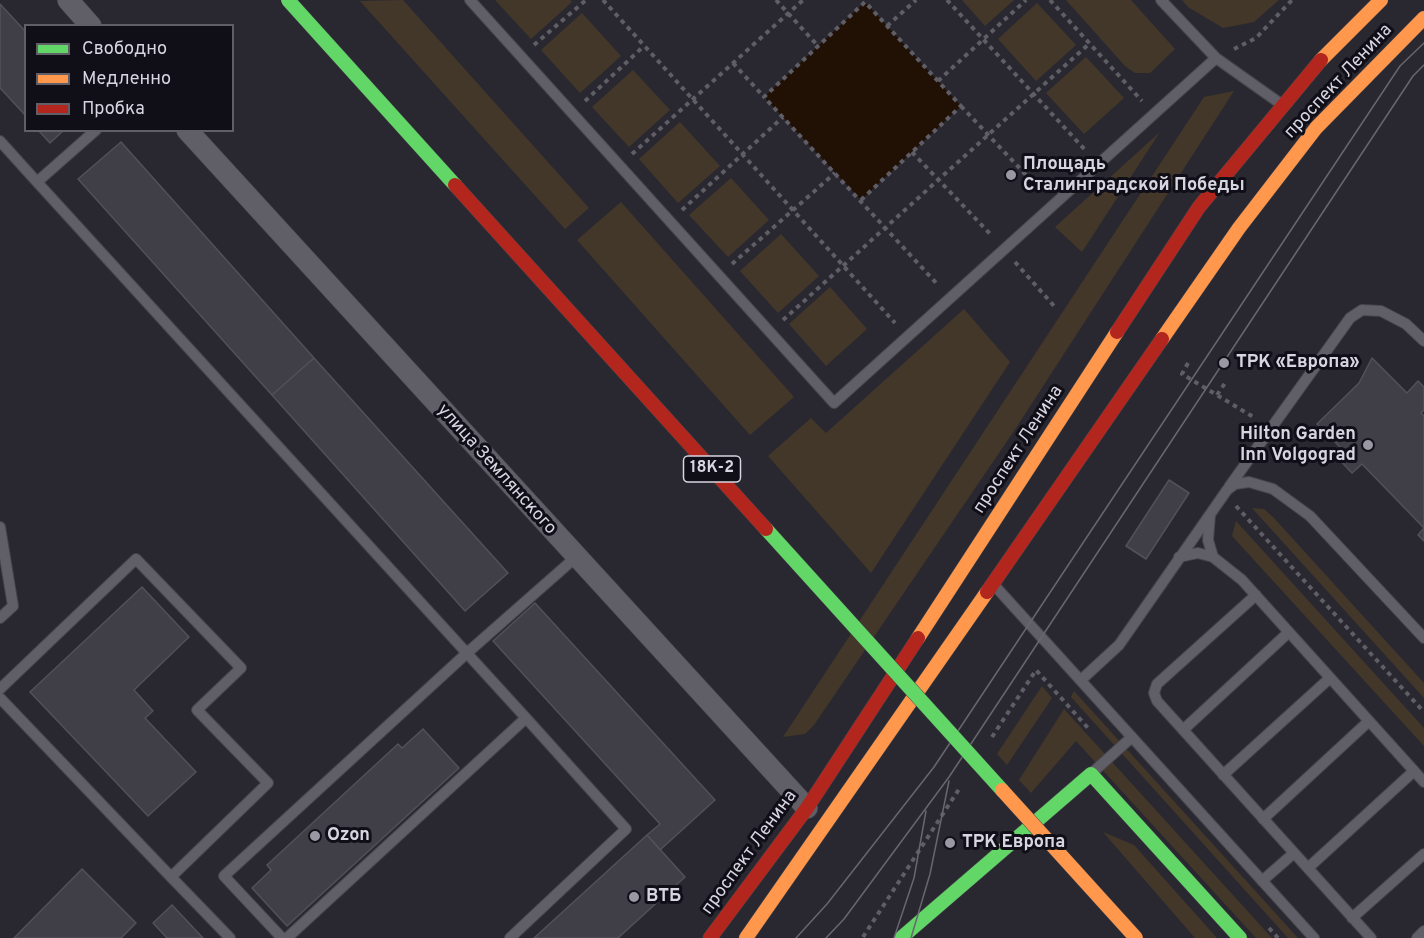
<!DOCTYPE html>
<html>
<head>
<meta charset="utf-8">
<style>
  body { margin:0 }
  #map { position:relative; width:1424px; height:938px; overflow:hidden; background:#292830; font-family:Overpass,sans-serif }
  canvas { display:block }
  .legend { position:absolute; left:24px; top:24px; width:210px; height:108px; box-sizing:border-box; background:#100e16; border:2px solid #605e67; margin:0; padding:8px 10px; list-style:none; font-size:18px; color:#d7d5e0 }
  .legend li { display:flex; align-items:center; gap:12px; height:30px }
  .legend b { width:30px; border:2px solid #605e67 }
</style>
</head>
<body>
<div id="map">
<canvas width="1424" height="938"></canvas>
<ul class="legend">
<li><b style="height:8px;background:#63d668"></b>Свободно</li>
<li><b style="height:8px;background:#ff974d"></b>Медленно</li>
<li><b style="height:8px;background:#b3261e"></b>Пробка</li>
</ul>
</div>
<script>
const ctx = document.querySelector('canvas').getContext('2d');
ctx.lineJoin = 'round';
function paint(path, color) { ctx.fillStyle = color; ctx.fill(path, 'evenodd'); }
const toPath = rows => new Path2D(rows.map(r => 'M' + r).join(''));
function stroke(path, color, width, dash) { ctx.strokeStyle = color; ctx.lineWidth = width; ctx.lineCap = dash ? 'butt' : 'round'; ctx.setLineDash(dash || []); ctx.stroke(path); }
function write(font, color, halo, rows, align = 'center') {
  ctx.font = font + ' Overpass,sans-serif'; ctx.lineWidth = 6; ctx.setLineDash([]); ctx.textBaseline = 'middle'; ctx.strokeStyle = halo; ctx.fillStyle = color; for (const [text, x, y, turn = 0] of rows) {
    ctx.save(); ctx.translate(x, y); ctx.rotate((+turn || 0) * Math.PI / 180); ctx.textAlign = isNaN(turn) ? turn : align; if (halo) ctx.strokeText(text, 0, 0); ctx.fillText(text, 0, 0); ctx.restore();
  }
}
paint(toPath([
  [403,0,589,208,565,229,360,1],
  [495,0,570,0,572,2,531,39],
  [962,0,1014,0,985,26],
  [1066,0,1131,0,1175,49,1150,73,1135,73,1125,66],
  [1182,0,1279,0,1254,22,1223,28,1188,7],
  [1037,3,1076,45,1036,81,998,39],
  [582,13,621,56,580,93,541,50],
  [1086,57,1124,98,1084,134,1046,93],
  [633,70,670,110,629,147,592,107],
  [1234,91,1016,428,814,725,805,734,783,737,1204,97],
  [680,122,720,166,678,203,639,159],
  [1160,132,1082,252,1055,227],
  [731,178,769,220,728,257,689,215],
  [621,202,794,397,750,435,577,240],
  [781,234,819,276,778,313,740,271],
  [830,287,867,329,826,366,789,324],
  [964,309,1010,362,871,573,768,456,811,418,826,433],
  [1252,508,1264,509,1274,518,1424,683,1424,698],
  [1236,521,1424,728,1424,746,1232,536],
  [1042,686,1052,698,1007,765,997,754],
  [1074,691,1298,938,1288,938,1071,697],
  [1064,709,1272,938,1256,938,1076,741,1031,793,1019,780],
  [1103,832,1134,845,1217,938,1195,938]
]), '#43372a');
paint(toPath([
  [865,2,961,106,861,200,764,97]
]), '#211004');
const building = toPath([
  [0,4,26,32,26,116,0,88,0,4],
  [38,130,64,130,50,143,38,130],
  [121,142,314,358,272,395,78,179,121,142],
  [314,358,508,573,465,611,272,395,314,358],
  [1372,358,1407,393,1418,381,1424,387,1424,410,1421,413,1424,416,1424,528,1362,464,1352,473,1334,454,1341,448,1317,424,1359,383,1372,358],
  [1169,480,1189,493,1146,559,1126,546,1169,480],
  [1424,528,1424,541,1418,535,1424,528],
  [142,587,189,637,134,690,153,711,145,718,196,772,148,816,30,692,142,587],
  [535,603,715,800,660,850,647,835,660,824,493,641,535,603],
  [423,729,459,768,287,926,252,888,271,870,267,865,398,744,402,748,423,729],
  [647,835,685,877,618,938,534,938,647,835],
  [82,869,136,923,121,938,14,938,82,869],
  [172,905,203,938,167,938,153,923,172,905]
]);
paint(building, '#403f47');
stroke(building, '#525158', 1.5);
const lane = toPath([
  [470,0,834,403,1216,58],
  [1161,0,1216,58,1281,104],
  [96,130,37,182,526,718,287,938],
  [0,141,37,182],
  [1229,487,1350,318,1362,310,1381,311,1406,324,1424,341],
  [1210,515,1208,540,1213,557,1242,580,1424,782],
  [0,527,13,606,0,618],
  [1179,557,1198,553,1213,557],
  [995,586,1314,938],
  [1256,595,1157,684,1154,693,1157,701,1371,938],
  [1081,680,1119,645,1227,490,1235,484,1249,482,1273,489,1310,516,1424,638],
  [0,689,136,559,241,668,197,710,268,783,171,877,230,938],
  [0,698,171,877],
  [1183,730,1289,632],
  [1093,772,1132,737],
  [1223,775,1330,678],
  [1263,819,1369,721],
  [1308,868,1414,771],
  [1262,881,1294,853],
  [1352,918,1424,854],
  [282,938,224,876,467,653,576,557],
  [510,938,626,829,526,718],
  [1417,938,1424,931]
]);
const street = toPath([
  [68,0,91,26],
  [187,130,807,808]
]);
const fast = toPath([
  [901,938,1091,774,1240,938]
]);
const slow = toPath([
  [1321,60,1381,0],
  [1162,339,1239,228,1316,128,1424,18],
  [918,638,1117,332],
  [746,938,987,592]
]);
const jam = toPath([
  [1117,332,1199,207,1321,60],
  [987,592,1162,339],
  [710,938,807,808,918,638]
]);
stroke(lane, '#46454b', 12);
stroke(street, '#46454b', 22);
stroke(fast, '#46454b', 15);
stroke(slow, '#46454b', 15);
stroke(jam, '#46454b', 15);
stroke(toPath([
  [603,0,895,323],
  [776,0,818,46],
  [947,0,1087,152],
  [1050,0,1142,101],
  [887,26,916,0],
  [534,45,586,0],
  [1234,49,1256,38,1292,0],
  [733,63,764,97],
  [938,81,1026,0],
  [585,101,644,46],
  [961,106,1042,192],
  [912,152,992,236],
  [632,154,803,0],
  [861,200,961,106,865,2,764,97,939,286],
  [682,210,783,117],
  [1015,262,1054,306],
  [732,264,835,173],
  [783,320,1090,43],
  [1188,363,1182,374,1255,418],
  [1217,395,1225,383],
  [1236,506,1424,712],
  [992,737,1036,670,1088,728],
  [1269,928,1278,938],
  [863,937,961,786]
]), '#5f5e66', 4, [4.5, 4.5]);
stroke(lane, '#605f68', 10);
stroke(street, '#605f68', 21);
stroke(fast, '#63d668', 14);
stroke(slow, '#ff974d', 14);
stroke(jam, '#b3261e', 14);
stroke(toPath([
  [796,938,827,904,934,767,1400,66,1424,43],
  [826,938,844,919,949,777,1413,76,1424,65],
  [894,938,914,878,926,811],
  [911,938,930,874,949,781]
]), '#68666e', 1.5);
const fastBridge = toPath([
  [288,0,455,185],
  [766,529,1002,790]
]);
const slowBridge = toPath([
  [1002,790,1136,938]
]);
const jamBridge = toPath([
  [455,185,766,529]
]);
stroke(fastBridge, '#46454b', 15, []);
stroke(slowBridge, '#46454b', 15, []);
stroke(jamBridge, '#46454b', 15, []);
stroke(fastBridge, '#63d668', 14);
stroke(slowBridge, '#ff974d', 14);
stroke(jamBridge, '#b3261e', 14);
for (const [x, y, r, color] of [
  [1011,175,6,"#9a98a2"],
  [1224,363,6,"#9a98a2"],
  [1368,445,6,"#9a98a2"],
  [315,836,6,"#9a98a2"],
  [950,843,6,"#9a98a2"],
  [634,897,6,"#9a98a2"]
]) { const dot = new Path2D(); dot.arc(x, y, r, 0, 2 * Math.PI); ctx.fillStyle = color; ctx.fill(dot); stroke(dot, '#100e16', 2); }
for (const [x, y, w] of [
  [712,469,57]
]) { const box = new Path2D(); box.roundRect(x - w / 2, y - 13, w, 26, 4.5); ctx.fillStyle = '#100e16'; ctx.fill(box); stroke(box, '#d7d5e0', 1.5); }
write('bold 16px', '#d7d5e0', null, [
  ["18К-2",712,469]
]);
write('18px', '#d7d5e0', '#100e16', [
  ["проспект Ленина",1339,82,-47],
  ["проспект Ленина",1019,450,-57],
  ["улица Землянского",496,470,48],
  ["проспект Ленина",750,853,-54]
]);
write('bold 18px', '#d7d5e0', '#100e16', [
  ["Площадь",1023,165],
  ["Сталинградской Победы",1023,186],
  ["ТРК «Европа»",1236,363],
  ["Hilton Garden",1356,435,"right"],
  ["Inn Volgograd",1356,456,"right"],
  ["Ozon",327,836],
  ["ТРК Европа",962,843],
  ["ВТБ",646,897]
], 'left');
</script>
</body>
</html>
